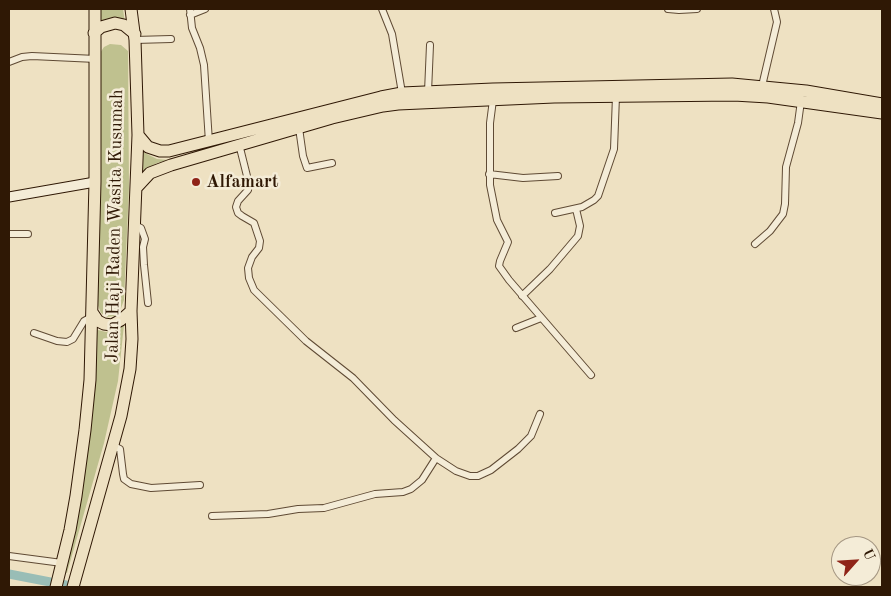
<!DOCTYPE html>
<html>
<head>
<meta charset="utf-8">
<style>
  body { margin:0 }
  #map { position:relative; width:891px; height:596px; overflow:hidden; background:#eee1c2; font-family:"Old Standard TT",serif }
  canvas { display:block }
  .frame { position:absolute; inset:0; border:10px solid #2f1805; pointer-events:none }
  .north { position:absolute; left:831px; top:536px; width:50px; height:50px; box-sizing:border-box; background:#f4ecd7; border:1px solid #a59783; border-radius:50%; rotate:64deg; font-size:14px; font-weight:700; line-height:20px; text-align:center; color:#2f1805 }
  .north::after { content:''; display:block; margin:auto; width:18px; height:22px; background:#8f2418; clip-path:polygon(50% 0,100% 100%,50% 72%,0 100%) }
</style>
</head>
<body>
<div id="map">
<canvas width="891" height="596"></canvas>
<div class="frame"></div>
<div class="north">U</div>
</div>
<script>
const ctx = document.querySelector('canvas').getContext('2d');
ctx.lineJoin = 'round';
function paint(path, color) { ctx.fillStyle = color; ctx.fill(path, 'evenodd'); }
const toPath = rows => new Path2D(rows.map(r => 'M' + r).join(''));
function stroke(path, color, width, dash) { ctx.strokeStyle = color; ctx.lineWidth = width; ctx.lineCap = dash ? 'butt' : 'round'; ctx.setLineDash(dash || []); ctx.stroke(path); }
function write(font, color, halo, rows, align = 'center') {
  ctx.font = font + ' "Old Standard TT",serif'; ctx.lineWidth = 5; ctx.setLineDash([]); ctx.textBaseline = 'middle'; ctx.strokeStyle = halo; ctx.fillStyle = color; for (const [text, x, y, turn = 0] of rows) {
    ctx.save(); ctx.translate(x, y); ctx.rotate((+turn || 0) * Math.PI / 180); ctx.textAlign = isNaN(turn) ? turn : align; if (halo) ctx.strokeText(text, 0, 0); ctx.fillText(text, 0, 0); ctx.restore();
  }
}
paint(toPath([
  [98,9,123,9,126,30,116,26,98,33],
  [110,44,121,45,128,51,129,187,124,300,120,311,114,316,107,317,101,313,97,303,101,169,101,99,99,60,100,53,104,47],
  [141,151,157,159,168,160,157,163,141,172],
  [93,323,98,330,106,332,117,329,124,325,118,381,104,443,67,573,63,572]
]), '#bfc18f');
stroke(toPath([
  [9,574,76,587]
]), '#99bdb6', 9);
const minor = toPath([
  [190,9,192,28,200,48,204,65,209,142],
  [382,9,392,34,402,93],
  [668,9,679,10,697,9],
  [190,15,205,9],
  [135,40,171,39],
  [9,62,22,57,32,56,96,59],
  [762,86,777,22,774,9],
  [428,92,430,45],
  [493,100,490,123,490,185,497,220,508,242,500,261,499,266,509,280,591,375],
  [299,128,303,156,307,168,332,163],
  [239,144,249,184,248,190,238,201,236,207,238,213,242,216,254,223,260,241,259,248,252,257,248,268,249,278,254,290,306,341,353,378,394,420,436,458,456,471,470,476,478,476,491,470,518,449,531,436,540,414],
  [489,174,523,178,558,176],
  [555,213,582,207,594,200,598,196,614,149,616,96],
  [135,225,141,228,145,239,143,247,144,265,148,303],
  [9,234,28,234],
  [755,244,770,231,783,214,785,204,786,167,798,123,801,101],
  [522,296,550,269,578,236,580,226,576,209],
  [516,328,541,318],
  [34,333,57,341,67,342,73,339,84,321,91,317],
  [112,445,120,449,123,474,124,479,131,484,151,488,200,485],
  [212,516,268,514,298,509,324,508,375,494,403,492,411,489,422,480,436,458],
  [9,556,62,563]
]);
const secondary = toPath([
  [9,197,95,182]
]);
const trunk = toPath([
  [94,33,101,27,115,23,124,25,135,34],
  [138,135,148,147,160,151,169,151,381,97,402,93,493,89,732,84,806,91,882,104],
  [137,187,150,173,171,165,332,118,383,106,398,104,554,97,734,95,768,97,882,113],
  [92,312,98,321,104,324,112,325,121,320,131,311],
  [56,587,70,530,76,496,85,430,90,380,95,182,95,9],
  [73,587,121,416,130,369,132,339,131,311,138,135,135,40,131,9]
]);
stroke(minor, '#5f4a34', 8);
stroke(secondary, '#2f1805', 11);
stroke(trunk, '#2f1805', 13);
stroke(minor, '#f4ecd7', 6);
stroke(secondary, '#f4ecd7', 9);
stroke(trunk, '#eee1c2', 11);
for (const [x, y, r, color] of [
  [196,182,5,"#8f2418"]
]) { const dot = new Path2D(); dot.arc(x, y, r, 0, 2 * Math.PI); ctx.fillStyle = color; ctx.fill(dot); stroke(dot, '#f4ecd7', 2); }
write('bold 18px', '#2f1805', '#f4ecd7', [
  ["Alfamart",206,182]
], 'left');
write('18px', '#2f1805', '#f4ecd7', [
  ["Jalan Haji Raden Wasita Kusumah",115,226,-89]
]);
</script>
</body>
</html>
